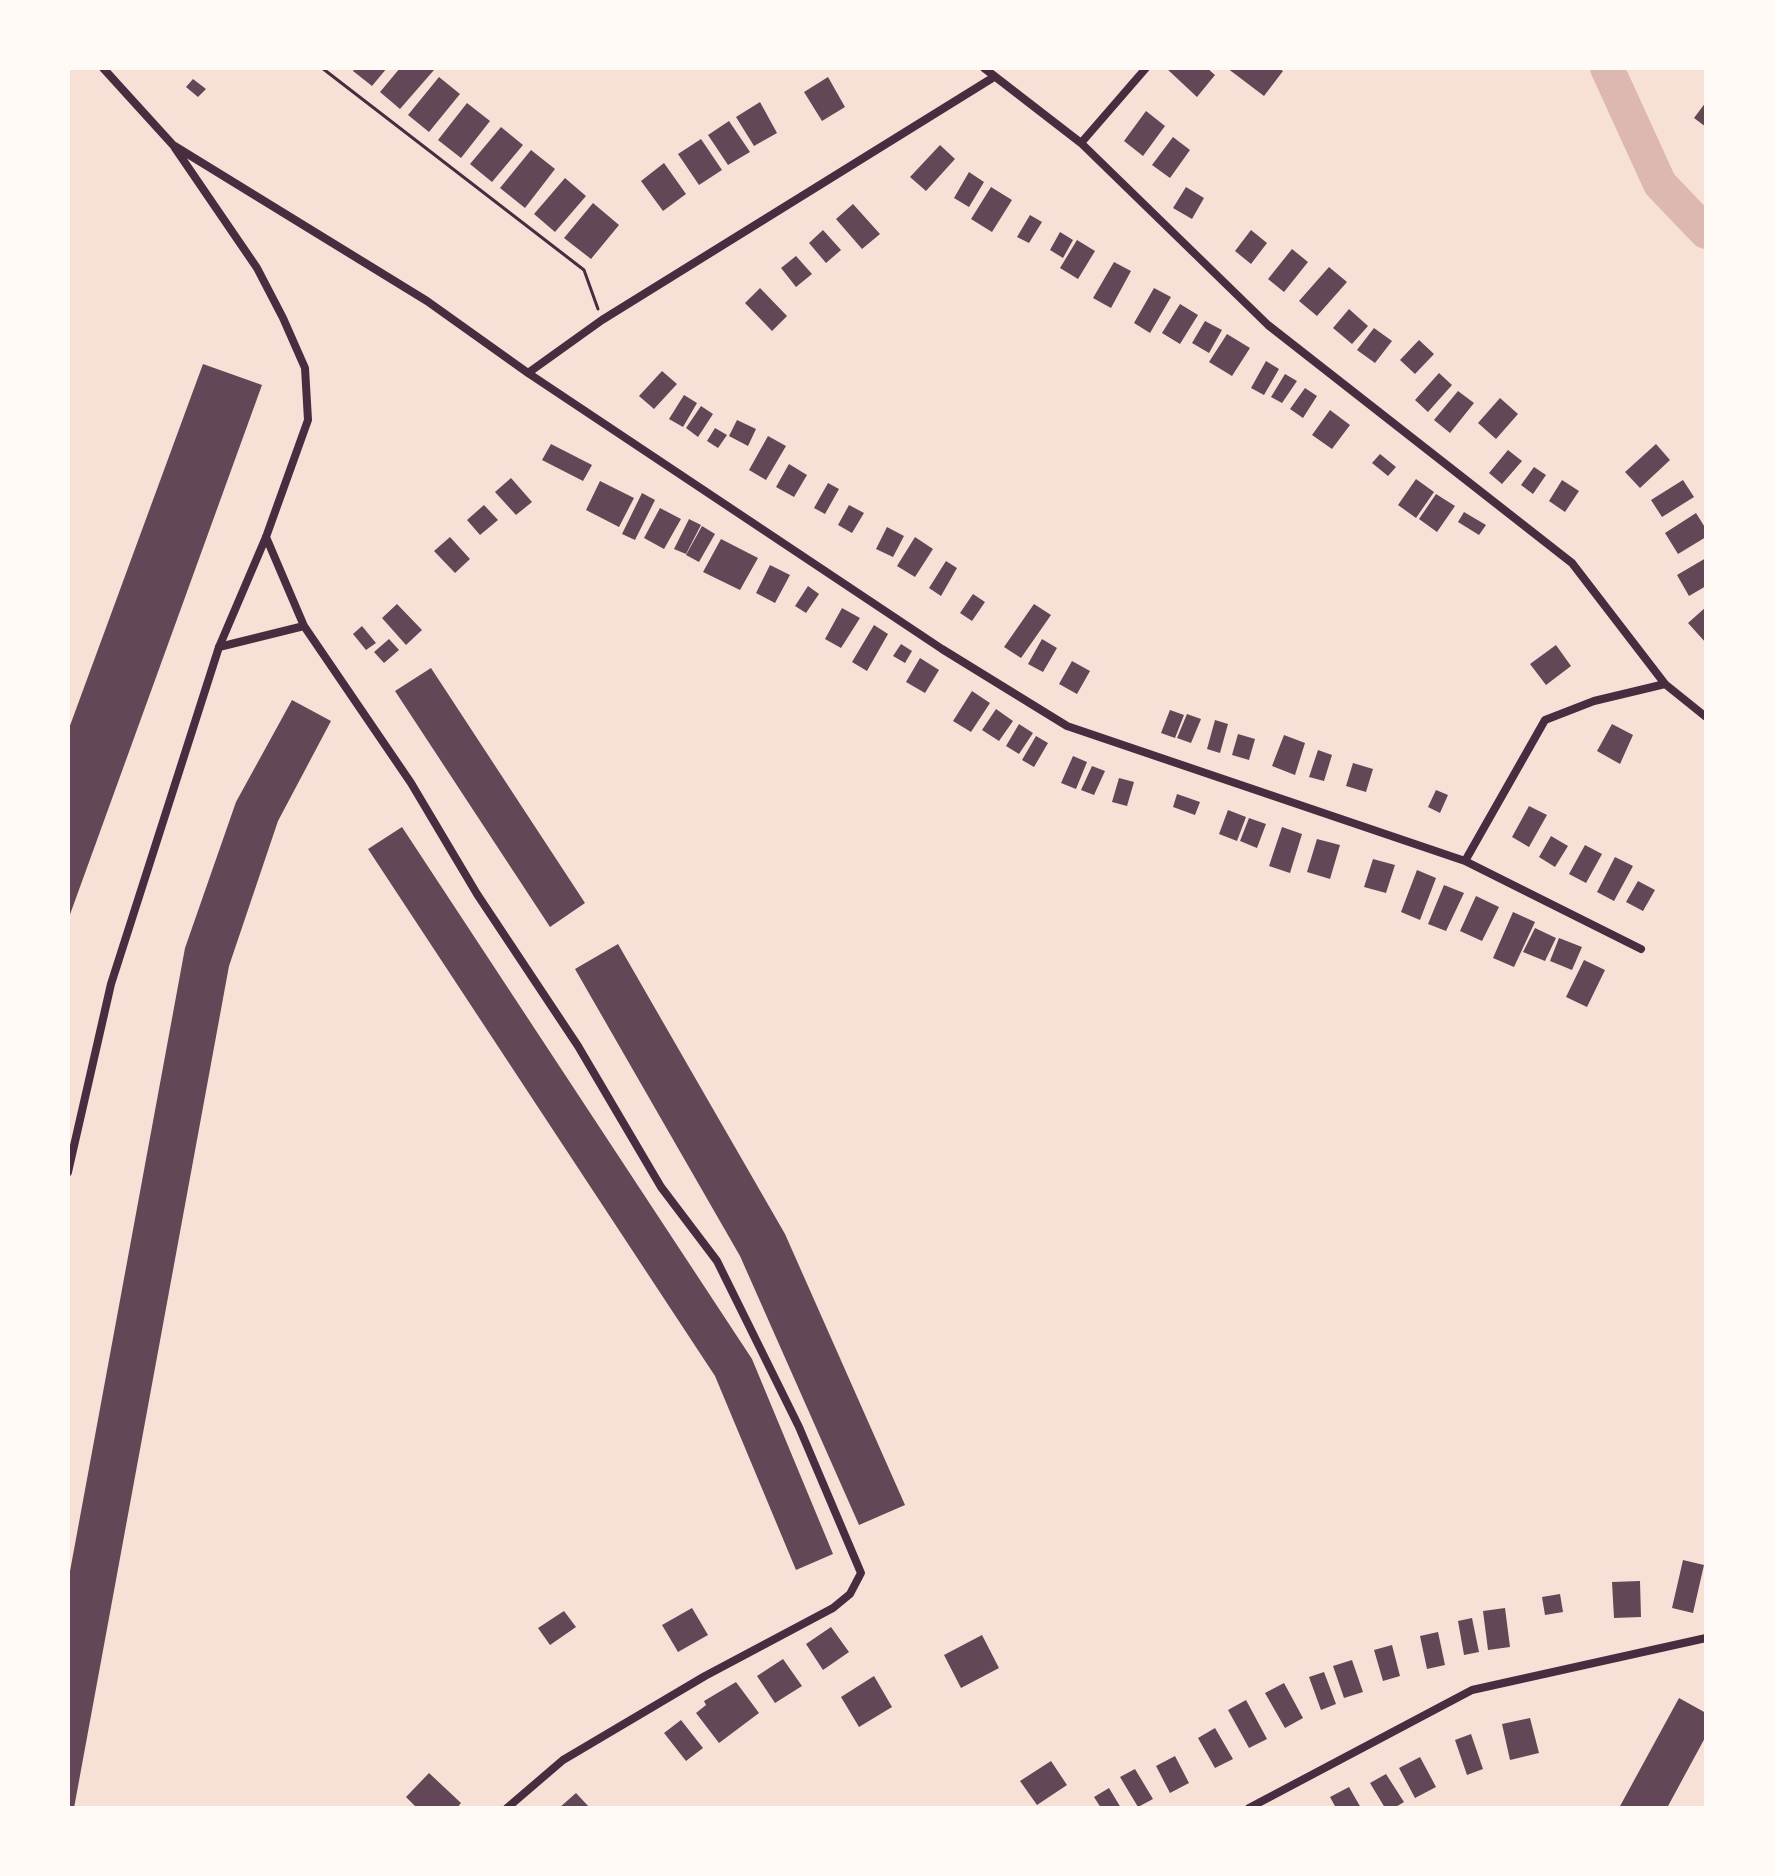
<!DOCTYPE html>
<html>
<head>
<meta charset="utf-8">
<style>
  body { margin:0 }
  #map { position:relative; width:1774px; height:1876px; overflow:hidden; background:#f7e1d7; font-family:Commissioner,sans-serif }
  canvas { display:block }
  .frame { position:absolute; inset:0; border:70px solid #fffaf5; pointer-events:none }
</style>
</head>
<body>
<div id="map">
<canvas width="1774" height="1876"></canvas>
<div class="frame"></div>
</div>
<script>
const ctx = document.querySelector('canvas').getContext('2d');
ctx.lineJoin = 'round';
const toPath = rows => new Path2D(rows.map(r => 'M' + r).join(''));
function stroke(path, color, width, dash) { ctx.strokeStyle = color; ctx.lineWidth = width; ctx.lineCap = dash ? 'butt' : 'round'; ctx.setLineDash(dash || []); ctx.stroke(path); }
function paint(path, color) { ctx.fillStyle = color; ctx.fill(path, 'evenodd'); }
stroke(toPath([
  [1607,68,1660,184,1706,232]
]), '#dcb8b0', 34);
paint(toPath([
  [355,68,387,68,372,86,353,71],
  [400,68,434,70,400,109,380,92],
  [1166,68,1207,68,1215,75,1197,97],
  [1227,68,1278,68,1283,71,1264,96],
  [439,77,460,94,429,132,408,115],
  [828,77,845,107,822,121,804,92],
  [193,79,206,89,198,97,186,87],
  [760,102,777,133,754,146,736,117],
  [1706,102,1706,127,1694,118],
  [467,103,490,121,461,158,438,140],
  [1146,111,1165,126,1143,156,1124,141],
  [729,121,750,152,728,165,708,135],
  [501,127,523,145,492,182,470,164],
  [1173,137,1190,150,1170,178,1152,165],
  [701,139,722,170,699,185,678,154],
  [940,145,955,159,926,191,910,177],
  [531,150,555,169,525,208,500,188],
  [664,163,686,194,663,211,641,181],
  [969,172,984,182,969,207,954,198],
  [565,178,586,196,555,232,534,214],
  [991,187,1012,200,992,232,971,219],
  [1186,187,1204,198,1192,219,1173,208],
  [593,203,619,225,591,259,564,238],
  [853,204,880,234,862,249,836,219],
  [1030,215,1042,222,1029,243,1017,237],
  [823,230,841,250,826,263,809,243],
  [1251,230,1267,243,1251,264,1235,251],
  [1060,232,1073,240,1063,258,1050,250],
  [1077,240,1095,251,1078,279,1060,268],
  [1292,249,1308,262,1284,292,1268,279],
  [796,256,812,274,796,287,781,268],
  [1114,262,1131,271,1111,308,1093,298],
  [1329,267,1347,282,1317,316,1299,301],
  [760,288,787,316,772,331,745,303],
  [1154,288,1171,297,1150,333,1134,323],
  [1180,304,1198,315,1180,344,1162,333],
  [1349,309,1368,326,1352,344,1333,328],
  [1205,321,1222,330,1209,353,1192,343],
  [1374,328,1392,341,1375,363,1357,350],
  [1227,334,1250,348,1232,376,1209,362],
  [1419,340,1434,354,1415,374,1400,360],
  [1266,361,1279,369,1264,395,1251,388],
  [203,364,262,385,68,920,68,731],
  [662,371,677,384,654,409,639,396],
  [1439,373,1452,385,1428,412,1415,400],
  [1285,374,1297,381,1282,403,1271,397],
  [1305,388,1317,396,1303,418,1290,409],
  [1458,391,1474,403,1450,433,1434,420],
  [684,395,697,403,683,427,669,419],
  [1500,398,1518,414,1496,439,1478,423],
  [701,406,713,414,698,437,686,428],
  [1330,410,1350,425,1332,449,1312,435],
  [737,420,756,429,748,446,729,436],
  [715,428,727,435,718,448,707,441],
  [768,436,786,446,766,480,749,470],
  [551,444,592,465,583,481,542,460],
  [1656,444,1670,460,1640,488,1625,472],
  [1508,450,1522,461,1502,484,1489,473],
  [1380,454,1396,467,1388,476,1372,463],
  [789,464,807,475,794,497,776,487],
  [1534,467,1546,475,1533,494,1521,485],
  [511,478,532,502,516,515,495,492],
  [1416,479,1434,492,1416,518,1398,505],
  [1562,480,1579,491,1565,512,1549,501],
  [1683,480,1694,497,1662,517,1651,500],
  [600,481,634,498,619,527,586,510],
  [828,483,839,489,825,514,814,508],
  [642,493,655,500,635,540,622,534],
  [1436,494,1455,506,1437,532,1419,519],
  [484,505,498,520,480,535,467,520],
  [849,505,864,513,852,533,838,525],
  [660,508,681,519,664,549,644,538],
  [1464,512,1486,525,1479,535,1458,522],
  [1696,513,1706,529,1706,537,1678,554,1665,533],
  [689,519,701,525,686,554,674,549],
  [702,526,715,534,699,562,686,555],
  [887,527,904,536,893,557,876,549],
  [450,537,470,559,455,573,434,551],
  [915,537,933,549,915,577,897,566],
  [721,539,758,558,740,590,703,572],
  [1706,558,1706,586,1689,596,1677,575],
  [946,561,957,568,941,596,929,588],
  [770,565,790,575,775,603,756,593],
  [808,586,819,594,806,613,795,606],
  [973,594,985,602,972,621,960,613],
  [397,604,422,630,406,645,382,618],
  [1034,604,1051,615,1021,658,1004,647],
  [1706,607,1706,643,1688,623],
  [842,608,860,618,841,648,825,639],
  [874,625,888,634,867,671,852,662],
  [362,626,376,643,366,650,353,634],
  [389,639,399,650,384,663,374,652],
  [1042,639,1057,648,1043,672,1028,664],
  [901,644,912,651,905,663,893,656],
  [1556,645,1571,666,1546,685,1530,664],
  [920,658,939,670,925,693,906,682],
  [1072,661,1090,671,1077,694,1059,684],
  [431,668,585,903,550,927,395,691],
  [972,691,990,703,971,732,953,721],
  [292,700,331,721,278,821,229,966,74,1808,68,1808,68,1582,185,948,236,802],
  [996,709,1013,721,999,741,982,730],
  [1170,710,1184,715,1175,738,1161,733],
  [1187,714,1201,719,1191,743,1177,738],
  [1215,720,1228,724,1220,753,1207,749],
  [1019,724,1033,733,1019,754,1006,746],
  [1612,724,1633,735,1620,764,1597,751],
  [1238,734,1255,739,1249,760,1232,755],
  [1284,735,1305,743,1295,775,1272,766],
  [1036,736,1048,743,1034,767,1022,760],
  [1318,750,1332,755,1324,781,1309,777],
  [1073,756,1087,762,1076,789,1061,783],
  [1353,763,1373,769,1366,792,1346,786],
  [1092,766,1105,771,1094,795,1081,790],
  [1119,778,1134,782,1127,806,1112,802],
  [1436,790,1448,795,1440,813,1428,807],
  [1177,794,1200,802,1195,815,1173,807],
  [1529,806,1547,815,1529,847,1512,837],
  [1228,810,1246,817,1237,841,1219,834],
  [1249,818,1266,824,1257,848,1240,841],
  [402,827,752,1359,833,1554,796,1570,715,1376,368,849],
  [1282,827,1302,834,1290,873,1269,866],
  [1551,836,1568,846,1555,867,1539,857],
  [1317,839,1340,845,1330,879,1307,872],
  [1585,845,1602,854,1586,883,1569,874],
  [1615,857,1633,866,1614,901,1597,892],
  [1373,859,1395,865,1386,893,1364,887],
  [1417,870,1436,878,1420,920,1401,912],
  [1638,881,1655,890,1643,911,1626,902],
  [1444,885,1464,893,1446,931,1428,924],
  [1476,896,1499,907,1482,941,1460,931],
  [1513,912,1535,922,1514,967,1493,958],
  [1535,928,1556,938,1545,961,1523,952],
  [1559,938,1582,947,1572,970,1550,961],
  [618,944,785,1234,905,1505,859,1525,740,1256,575,969],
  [1584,960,1605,970,1587,1007,1566,997],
  [1683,1560,1704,1565,1693,1613,1672,1608],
  [1640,1581,1641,1617,1614,1618,1612,1582],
  [1560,1594,1563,1612,1545,1615,1542,1597],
  [692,1608,708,1635,678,1652,662,1625],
  [1505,1608,1510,1647,1488,1650,1483,1611],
  [564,1611,576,1627,550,1645,538,1628],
  [1472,1618,1479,1652,1464,1655,1458,1621],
  [831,1627,849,1652,823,1670,806,1644],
  [1438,1632,1445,1665,1427,1669,1420,1636],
  [982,1635,999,1668,961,1688,944,1655],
  [1392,1645,1400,1676,1383,1681,1374,1650],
  [783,1659,802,1686,775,1703,757,1676],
  [1352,1660,1363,1692,1344,1698,1333,1666],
  [1324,1672,1336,1704,1321,1710,1309,1677],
  [874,1676,892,1707,859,1727,841,1697],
  [736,1682,759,1713,719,1743,696,1713,706,1705,704,1701],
  [1284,1683,1303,1718,1285,1728,1265,1693],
  [1679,1698,1706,1713,1706,1736,1687,1771,1667,1808,1619,1808],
  [1246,1700,1267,1739,1249,1748,1228,1710],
  [1530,1718,1539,1753,1510,1760,1502,1724],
  [681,1720,703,1748,686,1761,664,1733],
  [1215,1728,1233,1759,1215,1768,1198,1738],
  [1471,1734,1483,1769,1467,1775,1455,1740],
  [1175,1756,1189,1783,1170,1793,1156,1766],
  [1420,1757,1436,1787,1415,1798,1399,1768],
  [1051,1761,1067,1785,1037,1805,1020,1781],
  [1135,1769,1153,1799,1138,1807,1120,1777],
  [429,1773,461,1803,457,1808,417,1808,406,1797],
  [1386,1774,1404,1802,1394,1808,1385,1808,1370,1783],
  [1349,1787,1361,1808,1336,1808,1330,1797],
  [1109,1788,1121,1808,1101,1808,1094,1797],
  [576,1793,590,1808,559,1808]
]), '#644757');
stroke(toPath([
  [322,68,584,270,598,309]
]), '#4a2c40', 3);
stroke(toPath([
  [103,68,173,145,427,301,528,373,942,649,1067,726,1465,861,1641,949],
  [984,68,1081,143,1268,325,1572,563,1665,684,1706,717],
  [1081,143,1146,68],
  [528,373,602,320,994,77],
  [266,537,304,626,411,783,477,894,578,1046,661,1187,717,1261,799,1427,861,1573,850,1594,833,1608,705,1676,563,1760,507,1808],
  [219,647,304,626],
  [1465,861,1545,720,1594,701,1665,684],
  [68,1172,111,984,219,647,266,537,308,420,305,368,283,318,257,268,175,148],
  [1249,1808,1472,1690,1706,1638]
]), '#4a2c40', 8);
</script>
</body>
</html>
